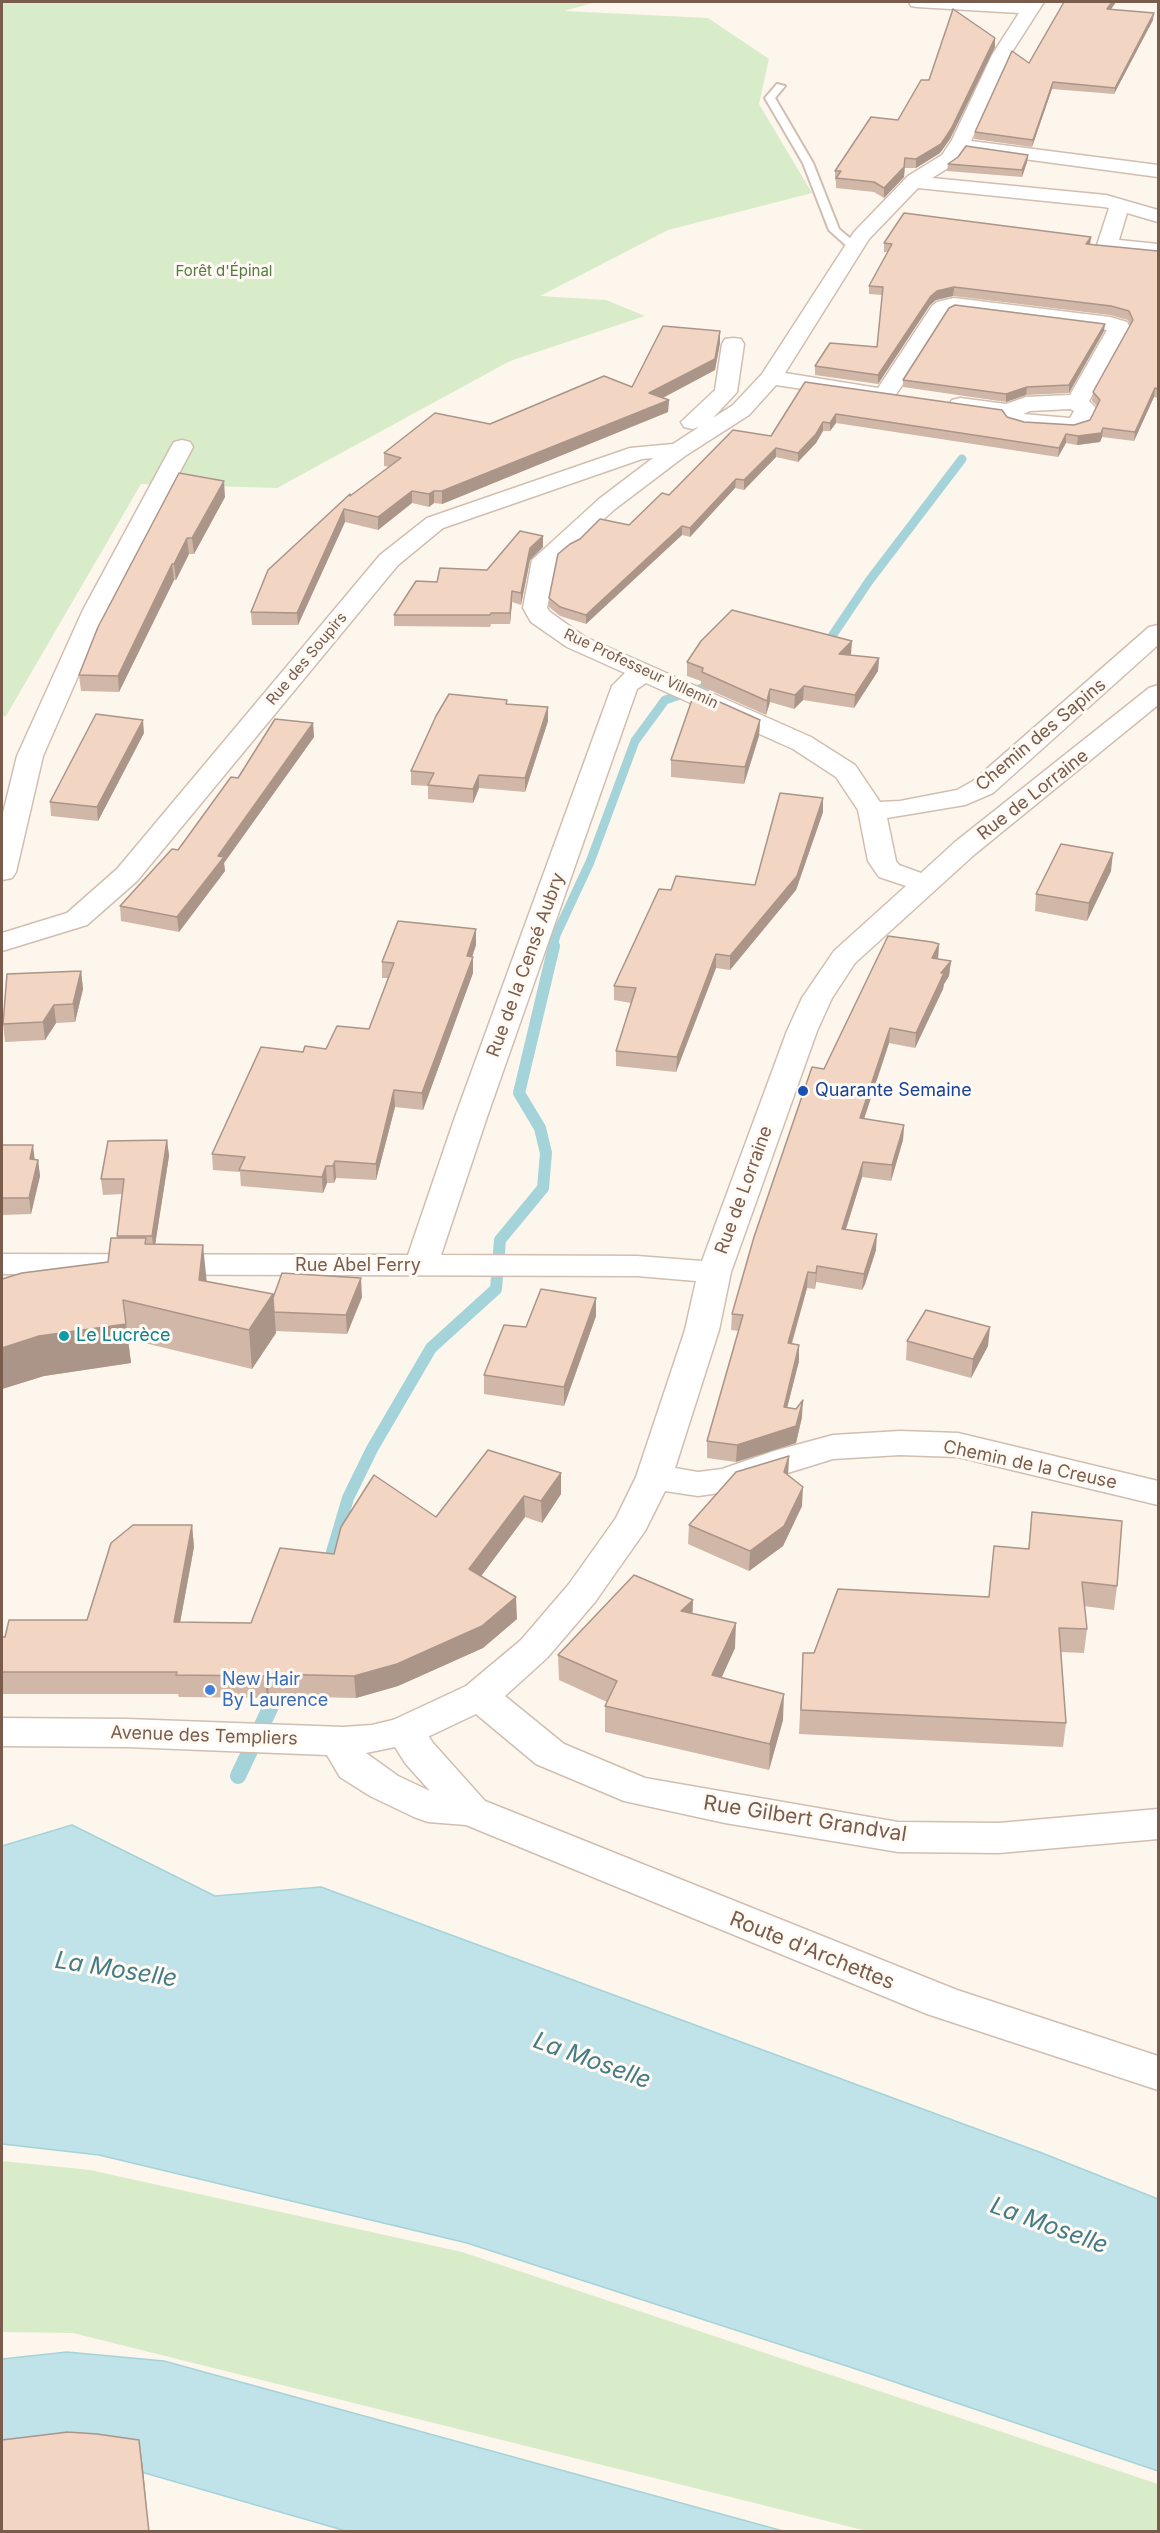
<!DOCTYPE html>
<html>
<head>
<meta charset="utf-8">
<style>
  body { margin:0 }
  #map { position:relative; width:1160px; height:2533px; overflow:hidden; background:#fdf6ec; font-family:Inter,sans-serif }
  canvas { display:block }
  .frame { position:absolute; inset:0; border:3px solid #7a5c4d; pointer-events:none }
</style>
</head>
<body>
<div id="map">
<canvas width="1160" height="2533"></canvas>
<div class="frame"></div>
</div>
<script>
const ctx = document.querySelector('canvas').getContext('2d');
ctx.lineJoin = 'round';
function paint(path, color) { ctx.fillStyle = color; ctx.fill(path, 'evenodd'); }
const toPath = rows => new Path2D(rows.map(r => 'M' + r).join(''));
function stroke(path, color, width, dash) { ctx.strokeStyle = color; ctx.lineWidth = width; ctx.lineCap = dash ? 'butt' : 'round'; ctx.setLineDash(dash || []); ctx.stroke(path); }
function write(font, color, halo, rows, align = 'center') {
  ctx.font = font + ' Inter,sans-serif'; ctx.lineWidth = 6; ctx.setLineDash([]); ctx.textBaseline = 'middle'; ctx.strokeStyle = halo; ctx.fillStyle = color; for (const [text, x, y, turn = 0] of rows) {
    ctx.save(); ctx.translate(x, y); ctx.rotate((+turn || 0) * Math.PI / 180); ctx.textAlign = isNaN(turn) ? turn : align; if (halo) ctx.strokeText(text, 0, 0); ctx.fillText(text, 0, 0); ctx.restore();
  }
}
paint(toPath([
  [2,2,596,2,564,11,708,18,769,59,759,104,812,193,668,230,540,296,606,300,645,316,510,361,277,488,141,484,6,716,2,717],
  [2,2161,90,2170,462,2252,1158,2484,1158,2531,867,2531,73,2333,2,2332]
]), '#d8ecc9');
const water = toPath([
  [72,1825,215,1896,321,1887,1042,2153,1158,2199,1158,2471,865,2372,467,2243,99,2155,2,2144,2,1846,72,1825],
  [67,2352,164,2361,783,2531,346,2531,117,2465,2,2471,2,2359,67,2352]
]);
paint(water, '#bfe3e8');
stroke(water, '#a5d3da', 1.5);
stroke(toPath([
  [822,647,826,645,869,581,962,459],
  [553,947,556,935,590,862,635,741,665,700,717,683]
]), '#a5d3da', 9);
stroke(toPath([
  [327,1569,348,1498,372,1449,431,1348,496,1289,500,1240,543,1188,546,1153,540,1128,519,1093,554,946]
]), '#a5d3da', 12);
stroke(toPath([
  [238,1776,282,1683]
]), '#a5d3da', 16);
const service = toPath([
  [777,84,785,86,775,98,813,163,839,229,858,245,858,249,850,249,829,230,803,163,765,98,777,84]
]);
const minor = toPath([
  [909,2,1044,2,1010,55,971,141,1158,165,1158,177,964,151,956,163,932,178,1106,195,1158,210,1158,222,1127,213,1119,240,1158,244,1158,256,1100,249,1097,245,1109,208,1104,207,918,188,869,239,785,373,878,388,932,306,937,302,954,298,1110,317,1127,322,1130,327,1089,401,1097,409,1090,423,1087,428,1073,432,1023,429,1007,424,1003,417,960,412,952,410,949,405,952,400,960,398,1006,404,1026,397,1070,395,1107,330,951,311,893,399,885,401,876,397,870,399,776,385,749,415,685,456,615,509,556,562,547,608,550,612,585,637,811,737,855,765,880,802,900,801,957,790,973,781,1149,627,1158,625,1158,645,993,793,965,805,887,818,896,861,899,865,921,873,955,842,1149,688,1158,685,1158,705,975,854,855,963,832,998,817,1031,731,1272,719,1330,675,1468,698,1472,722,1469,774,1451,833,1435,900,1431,958,1433,1158,1481,1158,1505,958,1457,900,1455,833,1459,726,1492,698,1496,665,1491,645,1531,595,1602,547,1658,505,1696,564,1744,645,1778,898,1822,999,1823,1158,1809,1158,1839,999,1853,898,1852,725,1823,624,1801,536,1764,476,1714,419,1741,405,1745,391,1741,386,1731,391,1721,466,1686,521,1640,569,1584,616,1518,636,1477,685,1330,696,1281,637,1276,2,1274,2,1254,408,1255,455,1117,612,686,625,673,567,647,531,622,523,608,532,560,599,499,653,458,642,459,443,528,398,565,137,881,87,925,2,951,2,933,67,913,117,869,380,555,427,518,630,448,673,444,699,427,692,429,684,427,681,422,715,390,722,344,725,339,733,338,741,339,744,344,737,392,713,418,733,405,762,374,854,232,908,176,942,155,952,140,992,55,1019,13,917,7,911,6,909,2],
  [1070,409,1074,411,1070,418,1023,414,1030,411,1070,409],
  [646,683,793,749,836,777,858,810,868,861,879,877,906,886,834,951,802,998,787,1031,702,1261,637,1256,441,1255,487,1117,637,689,646,683],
  [182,440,190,442,193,447,107,610,43,756,16,872,12,878,2,880,2,817,17,756,83,610,171,447,174,442,182,440]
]);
const tertiary = toPath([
  [405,1717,419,1721,433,1743,485,1801,957,1990,1158,2056,1158,2090,927,2014,466,1825,428,1822,414,1817,370,1796,340,1777,327,1755,127,1747,2,1746,2,1718,127,1719,343,1727,372,1725,405,1717],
  [395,1747,405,1763,430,1791,398,1776,366,1753,395,1747]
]);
stroke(service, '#d1beb0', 4);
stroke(minor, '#d1beb0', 3);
stroke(tertiary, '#d1beb0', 3);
paint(service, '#fff');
paint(minor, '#fff');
paint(tertiary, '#fff');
paint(toPath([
  [1064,2,1116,2,1111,9,1153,20,1114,94,1052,89,1032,147,974,139,975,132,1029,63],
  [995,38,995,47,950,139,940,153,916,168,905,168,904,177,884,198,874,192,836,188,836,181,835,180,835,171,898,120,929,80],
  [1028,155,1027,162,1022,177,947,171,948,164],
  [884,243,1090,245,1158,251,1158,398,1154,397,1134,441,1102,437,1100,442,1077,445,1066,443,1058,457,836,423,830,431,823,431,816,443,798,462,776,457,744,490,735,488,690,537,682,535,586,624,560,616,549,607,549,598,629,525,669,495,771,436,805,382,1007,417,1024,422,1074,425,1090,420,1097,406,1092,401,1093,392,1130,325,1128,320,1110,315,953,296,936,300,930,305,878,384,815,375,815,366,877,347,882,295,869,294,869,286,888,252,884,252],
  [1104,331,1069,393,1026,395,1006,402,903,387,903,380],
  [720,343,715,370,663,398,669,400,668,412,442,504,434,503,429,507,412,503,378,530,345,522,298,625,252,625,251,612,350,496,389,467,384,466,384,453,490,424,632,387],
  [225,497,194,554,189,554,176,580,174,580,119,692,81,691,79,675,98,627],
  [543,547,530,560,521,605,512,602,510,624,491,624,490,627,394,626,394,615,437,582,487,570],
  [852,641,850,655,879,658,878,671,854,708,803,700,794,709,770,702,766,715,701,686,701,681,687,676,687,662],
  [507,700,507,704,548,721,525,792,479,788,473,803,428,799,428,786,411,785,411,771],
  [760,720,759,736,744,784,671,777,671,760],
  [313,723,314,737,224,863,225,871,179,932,121,921,120,906,178,850,238,778],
  [144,733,98,821,51,816,50,802],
  [823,798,823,812,796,890,730,970,716,968,676,1072,616,1066,616,1051,631,1003,614,1000,614,986,671,890,755,885],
  [1111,871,1087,921,1035,911,1036,894],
  [939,944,938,959,951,961,949,976,944,984,943,989,915,1048,889,1043,864,1119,904,1125,903,1140,891,1181,862,1177,846,1229,876,1250,865,1284,862,1290,816,1282,815,1289,807,1288,792,1344,799,1345,799,1361,787,1408,802,1417,796,1443,736,1462,707,1458,707,1441,739,1331,731,1330,732,1314,824,1069],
  [476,945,472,957,473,973,423,1110,395,1107,376,1180,336,1178,334,1183,327,1183,323,1193,241,1186,240,1172,213,1170,212,1154,303,1052,326,1049,369,1029,388,978,382,978,382,962],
  [81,971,83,989,75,1022,56,1023,45,1040,5,1042,3,1024],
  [167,1140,169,1156,155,1244,207,1281,273,1294,273,1298,362,1297,347,1334,275,1331,276,1333,252,1369,128,1339,131,1363,44,1376,2,1389,2,1279,108,1262,117,1238,122,1194,103,1195,101,1179],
  [2,1145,35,1159,38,1160,40,1176,31,1214,2,1215],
  [596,1298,596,1316,564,1406,484,1394,484,1375,526,1327],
  [907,1341,988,1346,971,1378,906,1360],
  [789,1456,788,1475,802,1506,783,1546,749,1571,688,1544,689,1525],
  [561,1473,561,1494,542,1523,525,1517,481,1576,517,1619,483,1648,398,1686,356,1698,269,1696,267,1698,179,1697,178,1694,2,1694,2,1637,87,1620,192,1525,194,1547,180,1623,251,1623,334,1554],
  [1032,1512,1117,1586,1114,1610,1084,1606,1087,1629,1084,1653,1061,1652,1066,1723,1063,1747,799,1734,803,1653,814,1653,989,1597,1028,1549],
  [693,1600,692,1614,735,1648,721,1678,783,1720,769,1770,605,1732,605,1706,607,1702,559,1680,558,1655]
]), '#d1b7a8');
paint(toPath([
  [1112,2,1116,2,1107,15,1107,9],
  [1154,13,1153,20,1114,94,1115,88],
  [995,38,995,47,950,139,940,153,916,168,916,159],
  [1053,82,1052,89,1032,147,1033,140],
  [1028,155,1027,162,1022,177,1022,170],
  [905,158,904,177,884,198,884,188],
  [1091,237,1090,245,1086,244],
  [954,287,953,296,936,300,930,305,878,384,878,375,931,296,937,291],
  [1105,324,1104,331,1069,393,1069,385],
  [720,331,720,343,715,370,649,405,649,393],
  [1027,387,1026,395,1006,402,1006,394],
  [1155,388,1154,397,1134,441,1135,432],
  [669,400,668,412,442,504,442,491],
  [836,414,836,423,830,431,830,423],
  [823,422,823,431,816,443,798,462,798,453],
  [1103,428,1102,437,1100,442,1077,445,1078,436],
  [1066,434,1066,443,1058,457,1059,448],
  [776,448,776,457,744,490,744,480],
  [736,479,735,488,690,537,690,528],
  [224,481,225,497,194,554,192,538],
  [412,491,412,503,378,530,378,517],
  [434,491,434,503,429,507,429,494],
  [344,509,345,522,298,625,297,613],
  [682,526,682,535,586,624,586,615],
  [543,536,543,547,530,560,521,605,521,593,530,548],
  [187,538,189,554,176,580,174,564],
  [172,564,174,580,119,692,118,676],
  [512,591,512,602,510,624,510,613],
  [852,641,851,654,838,667,839,654],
  [879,658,878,671,854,708,855,695],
  [804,686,803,700,794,709,795,695],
  [770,689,770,702,766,715,767,701],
  [548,707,548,721,525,792,525,778],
  [143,720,144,733,98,821,97,807],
  [760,720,759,736,744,784,745,767],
  [313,723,314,737,224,863,225,871,179,932,177,917,218,856],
  [479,775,479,788,473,803,473,789],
  [823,798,823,812,796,890,730,970,730,956],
  [1113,853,1111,871,1087,921,1089,903],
  [476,929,476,945,467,972,467,956],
  [939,944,938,959,932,958],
  [716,954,716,968,676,1072,677,1057],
  [473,957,473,973,423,1110,422,1093],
  [951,961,949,976,944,984,943,989,915,1048,916,1033,941,973],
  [81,971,83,989,75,1022,73,1004],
  [54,1005,56,1023,45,1040,43,1022],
  [890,1028,889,1043,859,1134,860,1118],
  [394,1090,395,1107,376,1180,376,1164],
  [904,1125,903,1140,891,1181,892,1165],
  [167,1140,169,1156,154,1252,152,1236],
  [33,1145,35,1162,30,1159],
  [38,1160,40,1176,31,1214,29,1198],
  [335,1161,336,1178,334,1183,333,1166],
  [863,1162,862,1177,841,1245,842,1229],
  [326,1166,327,1183,323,1193,322,1177],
  [877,1234,876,1250,865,1284,862,1290,864,1274],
  [203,1245,207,1284,199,1280],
  [817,1266,816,1282,815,1289,816,1273],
  [808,1272,807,1288,787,1359,788,1343],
  [361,1278,362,1297,347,1334,346,1315],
  [273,1294,276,1333,252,1369,249,1330],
  [596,1298,596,1316,564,1406,564,1387],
  [126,1324,131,1363,44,1376,2,1389,2,1348,39,1336],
  [990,1327,988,1346,971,1378,973,1359],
  [799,1345,799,1361,783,1424,784,1407],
  [803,1400,802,1417,796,1443,736,1462,737,1445,796,1426],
  [789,1456,788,1475,784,1472],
  [561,1473,561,1494,542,1523,541,1501],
  [803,1487,802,1506,783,1546,749,1571,750,1551],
  [524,1496,525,1517,470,1591,469,1569],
  [192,1525,194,1547,176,1644,174,1622],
  [516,1597,517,1619,483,1648,398,1686,356,1698,354,1676],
  [693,1600,692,1626,681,1611],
  [736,1623,735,1648,711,1701,712,1675],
  [267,1674,269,1696,267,1698,265,1676],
  [784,1694,783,1720,769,1770,770,1744],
  [139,2440,143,2468,149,2532]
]), '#aa9588');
const building = toPath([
  [1064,2,1112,2,1107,9,1154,13,1115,88,1053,82,1033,140,975,132,1012,51,1029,63,1064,2],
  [953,9,995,38,951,129,941,144,916,159,905,158,904,167,884,188,874,182,836,178,841,171,835,171,871,117,898,120,921,80,929,80,953,9],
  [966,146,1028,155,1022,170,948,164,958,157,966,146],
  [904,213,1091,237,1086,244,1158,251,1158,389,1155,388,1135,432,1103,428,1101,433,1078,436,1066,434,1059,448,836,414,830,423,823,422,816,434,798,453,776,448,744,480,736,479,690,528,682,526,586,615,560,607,549,598,558,554,570,544,580,539,600,519,629,525,662,493,669,495,733,430,771,436,805,382,1002,410,1007,417,1024,422,1074,425,1090,420,1100,400,1093,392,1133,320,1129,311,1111,306,954,287,937,291,931,296,878,375,815,366,830,343,877,347,883,287,869,286,892,244,884,243,904,213],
  [955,305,1105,324,1069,385,1027,387,1006,394,903,380,949,308,955,305],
  [663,326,720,331,715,359,649,393,669,400,442,491,434,491,429,494,412,491,378,517,344,509,297,613,251,612,268,570,350,494,350,496,401,458,384,453,435,413,490,424,604,376,632,387,663,326],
  [179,473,224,481,192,538,187,538,174,564,172,564,118,676,79,675,98,627,179,473],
  [520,531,543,536,530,548,521,593,512,591,510,613,491,613,490,615,394,615,416,581,437,582,440,568,487,570,520,531],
  [732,610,852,641,839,654,879,658,855,695,804,686,795,695,770,689,767,701,702,672,703,668,687,662,701,641,732,610],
  [695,691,760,720,745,767,671,760,695,691],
  [449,694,507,700,506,704,548,707,525,778,479,775,473,789,428,785,434,773,411,771,436,716,449,694],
  [96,714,143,720,97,807,50,802,96,714],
  [275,719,313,723,218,856,224,857,177,917,120,906,172,849,178,850,231,777,238,778,275,719],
  [780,793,823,798,797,876,730,956,716,954,677,1057,616,1051,636,988,614,986,659,889,671,890,676,876,755,885,780,793],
  [1061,844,1113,853,1089,903,1036,894,1061,844],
  [398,921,476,929,467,956,473,957,422,1093,394,1090,376,1164,335,1161,333,1166,326,1166,322,1177,239,1170,245,1157,212,1154,261,1047,303,1052,305,1046,326,1049,337,1026,369,1029,394,963,382,962,398,921],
  [888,936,932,942,939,944,932,958,951,961,941,973,944,973,916,1033,890,1028,860,1118,904,1125,892,1165,863,1162,842,1229,877,1234,866,1268,864,1274,817,1266,816,1273,808,1272,788,1343,799,1345,784,1407,796,1409,803,1400,796,1426,737,1445,707,1441,743,1315,732,1314,754,1237,812,1067,824,1069,888,936],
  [81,971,73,1004,54,1005,43,1022,3,1024,7,974,81,971],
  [167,1140,152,1236,117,1236,124,1179,101,1179,108,1141,167,1140],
  [2,1145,33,1145,30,1159,38,1160,29,1198,2,1198,2,1145],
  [111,1238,146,1238,145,1244,203,1245,199,1280,273,1294,249,1330,123,1300,126,1324,39,1336,2,1348,2,1279,22,1273,108,1262,111,1238],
  [282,1273,361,1278,346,1315,274,1312,273,1298,282,1273],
  [541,1289,596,1298,564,1387,484,1375,504,1325,526,1327,541,1289],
  [926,1310,990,1327,973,1359,907,1341,926,1310],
  [488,1450,561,1473,541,1501,524,1496,469,1569,516,1597,482,1626,397,1664,354,1676,267,1674,265,1676,176,1675,177,1672,2,1672,2,1637,5,1637,9,1620,87,1620,111,1543,133,1525,192,1525,174,1622,251,1623,280,1548,334,1554,341,1527,374,1475,436,1517,488,1450],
  [789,1456,784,1472,803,1487,784,1526,750,1551,689,1525,736,1472,789,1456],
  [1032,1512,1122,1521,1117,1586,1082,1582,1087,1629,1059,1628,1066,1723,801,1710,803,1653,814,1653,838,1589,989,1597,994,1546,1029,1549,1032,1512],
  [634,1575,693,1600,681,1611,736,1623,712,1675,784,1694,770,1744,605,1706,617,1681,558,1655,634,1575],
  [68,2432,97,2434,139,2440,149,2532,2,2532,2,2440,68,2432]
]);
paint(building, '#f3d5c3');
stroke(building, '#aa9588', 1.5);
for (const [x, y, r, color] of [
  [803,1091,6,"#1a4fb4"],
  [64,1336,6,"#0f9aa8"],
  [210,1690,6,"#3f7fe0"]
]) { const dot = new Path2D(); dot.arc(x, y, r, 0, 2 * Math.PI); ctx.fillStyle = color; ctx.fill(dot); stroke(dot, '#fffaf3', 2); }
write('15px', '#537a41', '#fffaf3', [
  ["Forêt d'Épinal",224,271]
]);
write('15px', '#7a5c4d', '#fffaf3', [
  ["Rue des Soupirs",307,659,-50],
  ["Rue Professeur Villemin",641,669,25]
]);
write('18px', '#7a5c4d', '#fffaf3', [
  ["Chemin des Sapins",1041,735,-40],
  ["Rue de Lorraine",1033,795,-38],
  ["Rue de la Censé Aubry",526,965,-70],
  ["Rue de Lorraine",744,1190,-70],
  ["Rue Abel Ferry",358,1266],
  ["Chemin de la Creuse",1030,1465,12],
  ["Avenue des Templiers",204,1736,2]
]);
write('18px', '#164399', '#fffaf3', [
  ["Quarante Semaine",815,1091]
], 'left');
write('18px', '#0d838f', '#fffaf3', [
  ["Le Lucrèce",76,1336]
], 'left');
write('18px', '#366cbe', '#fffaf3', [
  ["New Hair",222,1680],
  ["By Laurence",222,1701]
], 'left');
write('21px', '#7a5c4d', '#fffaf3', [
  ["Rue Gilbert Grandval",805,1819,9],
  ["Route d'Archettes",812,1951,22]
]);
write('italic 24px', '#437c86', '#fffaf3', [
  ["La Moselle",116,1970,9],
  ["La Moselle",592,2061,20],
  ["La Moselle",1049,2226,20]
]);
</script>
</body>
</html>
